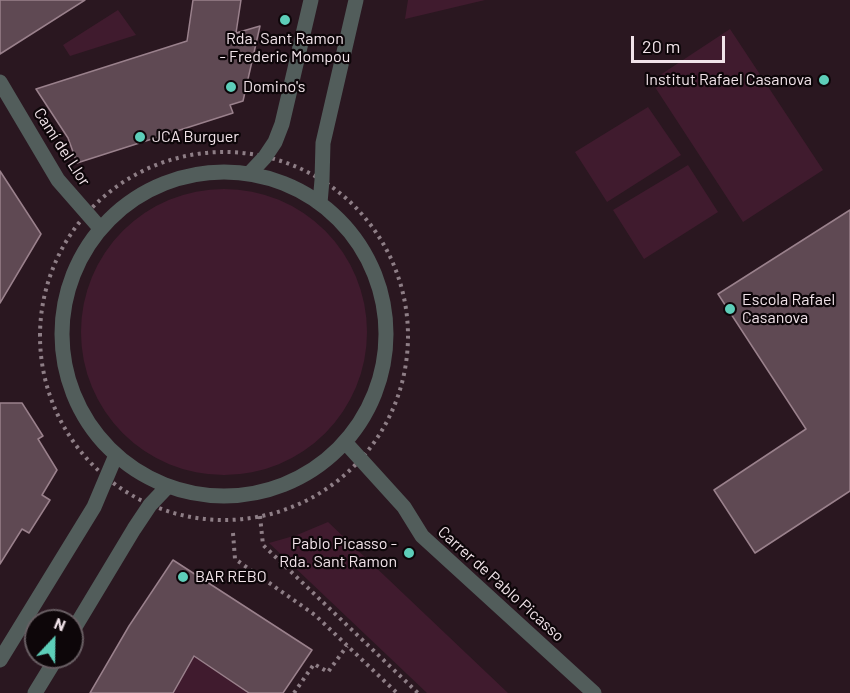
<!DOCTYPE html>
<html>
<head>
<meta charset="utf-8">
<style>
  body { margin:0 }
  #map { position:relative; width:850px; height:693px; overflow:hidden; background:#2a1720; font-family:Barlow,sans-serif }
  canvas { display:block }
  .north { position:absolute; left:24px; top:609px; width:60px; height:60px; box-sizing:border-box; background:#0d0609; border:2px solid #685e63; border-radius:50%; rotate:22deg; font-size:16px; font-weight:700; line-height:24px; text-align:center; color:#f1e3e9 }
  .north::after { content:''; display:block; margin:auto; width:21px; height:27px; background:#5dceb9; clip-path:polygon(50% 0,100% 100%,50% 72%,0 100%) }
  .scale { position:absolute; left:631px; top:36px; width:94px; height:27px; box-sizing:border-box; border:3px solid #f1e3e9; border-top:0; padding-left:8px; font-size:18px; line-height:21px; white-space:nowrap; color:#f1e3e9; -webkit-text-stroke:4px #0d0609; paint-order:stroke }
</style>
</head>
<body>
<div id="map">
<canvas width="850" height="693"></canvas>
<div class="north">N</div>
<div class="scale">20 m</div>
</div>
<script>
const ctx = document.querySelector('canvas').getContext('2d');
ctx.lineJoin = 'round';
function paint(path, color) { ctx.fillStyle = color; ctx.fill(path, 'evenodd'); }
const toPath = rows => new Path2D(rows.map(r => 'M' + r).join(''));
function stroke(path, color, width, dash) { ctx.strokeStyle = color; ctx.lineWidth = width; ctx.lineCap = dash ? 'butt' : 'round'; ctx.setLineDash(dash || []); ctx.stroke(path); }
function write(font, color, halo, rows, align = 'center') {
  ctx.font = font + ' Barlow,sans-serif'; ctx.lineWidth = 4.5; ctx.setLineDash([]); ctx.textBaseline = 'middle'; ctx.strokeStyle = halo; ctx.fillStyle = color; for (const [text, x, y, turn = 0] of rows) {
    ctx.save(); ctx.translate(x, y); ctx.rotate((+turn || 0) * Math.PI / 180); ctx.textAlign = isNaN(turn) ? turn : align; if (halo) ctx.strokeText(text, 0, 0); ctx.fillText(text, 0, 0); ctx.restore();
  }
}
paint(toPath([
  [408,0,485,0,405,19],
  [118,10,136,35,70,56,63,45],
  [730,29,823,170,743,222,651,81],
  [648,107,681,155,607,202,575,152],
  [688,165,718,212,644,259,613,210],
  '81 332a143 143 0 1 1 286 0a143 143 0 1 1-286 0Z',
  [328,522,508,693,427,693,269,543,297,535],
  [194,656,249,693,173,693]
]), '#401b2e');
const building = toPath([
  [0,0,85,0,0,54,0,0],
  [193,0,241,0,236,33,260,26,243,101,230,105,233,113,77,163,68,138,36,89,187,41,193,0],
  [0,171,41,234,0,303,0,171],
  [850,210,850,491,755,553,714,490,806,429,718,294,850,210],
  [0,403,22,403,43,436,38,439,57,470,42,495,50,500,29,533,22,529,0,564,0,403],
  [173,560,312,650,283,693,249,693,194,656,173,693,90,693,129,626,173,560]
]);
paint(building, '#5f4953');
stroke(building, '#9a818c', 1.5);
stroke(toPath([
  '40 336a184 184 0 1 1 368 0a184 184 0 1 1-368 0Z',
  [260,516,263,545,418,693],
  [233,533,235,559,315,615,397,693],
  [294,693,314,664,328,672,347,646]
]), '#8e7e86', 4, [3, 4.5]);
stroke(toPath([
  [0,82,58,180,100,228],
  '62 334a162 162 0 1 1 324 0a162 162 0 1 1-324 0Z',
  [250,173,265,157,275,142,282,124,311,0],
  [320,203,322,180,323,143,356,0],
  [345,442,404,507,422,536,594,693],
  [72,632,134,529,150,505,168,486],
  [0,660,94,507,116,455],
  [35,693,57,657]
]), '#525d5b', 15);
for (const [x, y, r, color] of [
  [285,20,6,"#5dceb9"],
  [824,80,6,"#5dceb9"],
  [231,87,6,"#5dceb9"],
  [140,137,6,"#5dceb9"],
  [730,309,6,"#5dceb9"],
  [409,553,6,"#5dceb9"],
  [183,577,6,"#5dceb9"]
]) { const dot = new Path2D(); dot.arc(x, y, r, 0, 2 * Math.PI); ctx.fillStyle = color; ctx.fill(dot); stroke(dot, '#0d0609', 2); }
write('16px', '#f1e3e9', '#0d0609', [
  ["Rda. Sant Ramon",285,39,"center"],
  ["- Frederic Mompou",285,57,"center"],
  ["Institut Rafael Casanova",812,80,"right"],
  ["Domino's",243,87],
  ["JCA Burguer",152,137],
  ["Escola Rafael",742,300],
  ["Casanova",742,318],
  ["Pablo Picasso -",397,544,"right"],
  ["Rda. Sant Ramon",397,562,"right"],
  ["BAR REBO",195,577]
], 'left');
write('16px', '#f1e3e9', '#0d0609', [
  ["Camí del Llor",62,147,57],
  ["Carrer de Pablo Picasso",501,584,42]
]);
</script>
</body>
</html>
